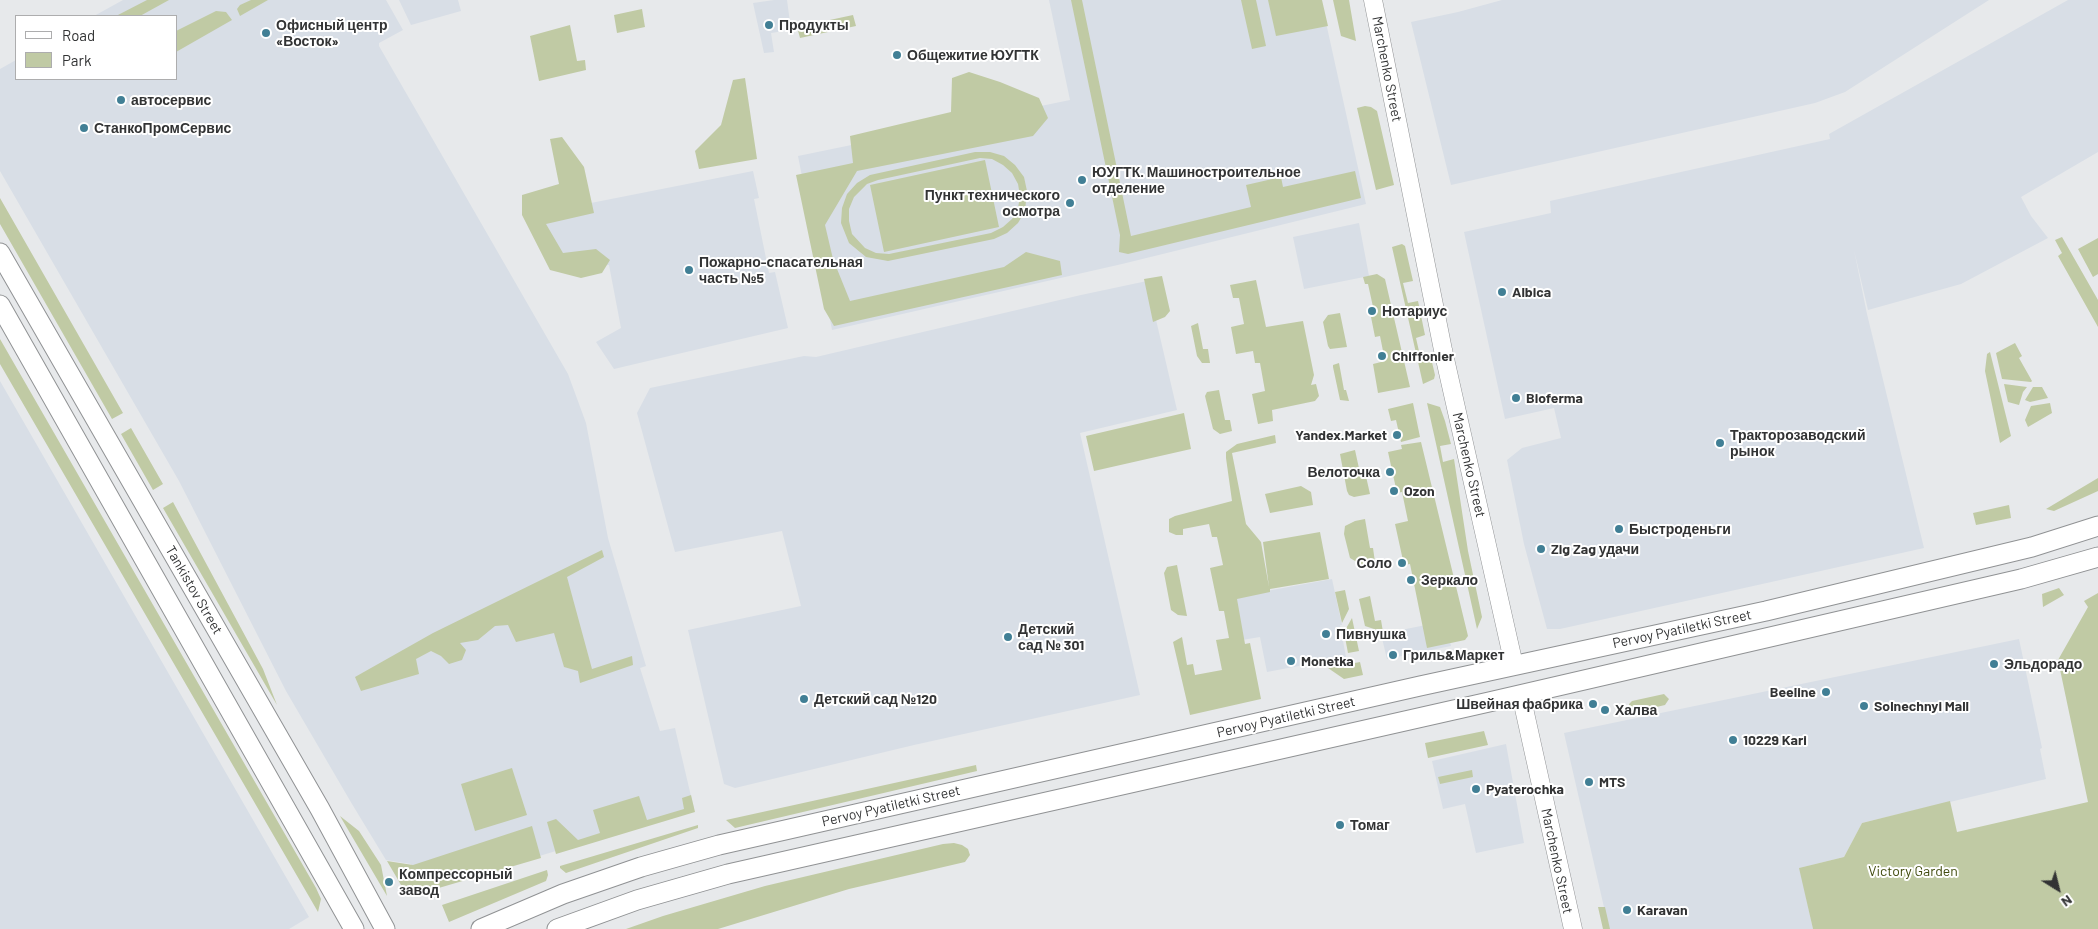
<!DOCTYPE html>
<html>
<head>
<meta charset="utf-8">
<style>
  body { margin:0 }
  #map { position:relative; width:2098px; height:929px; overflow:hidden; background:#e7e9eb; font-family:Barlow,sans-serif }
  canvas { display:block }
  .legend { position:absolute; left:15px; top:15px; width:162px; height:65px; box-sizing:border-box; background:#fff; border:1px solid #adadae; margin:0; padding:6px 9px; list-style:none; font-size:15px; color:#323334 }
  .legend li { display:flex; align-items:center; gap:10px; height:25px }
  .legend b { width:25px; border:1px solid #adadae }
  .north { position:absolute; left:2033px; top:864px; width:50px; height:50px; -webkit-text-stroke:4px #fff; paint-order:stroke; rotate:144deg; font-size:14px; font-weight:700; line-height:20px; text-align:center; color:#323334 }
  .north::after { content:''; display:block; margin:auto; width:18px; height:22px; background:#323334; clip-path:polygon(50% 0,100% 100%,50% 72%,0 100%) }
</style>
</head>
<body>
<div id="map">
<canvas width="2098" height="929"></canvas>
<ul class="legend">
<li><b style="height:6px;background:#fff"></b>Road</li>
<li><b style="height:14px;background:#c0caa4"></b>Park</li>
</ul>
<div class="north">N</div>
</div>
<script>
const ctx = document.querySelector('canvas').getContext('2d');
ctx.lineJoin = 'round';
function paint(path, color) { ctx.fillStyle = color; ctx.fill(path, 'evenodd'); }
const toPath = rows => new Path2D(rows.map(r => 'M' + r).join(''));
function stroke(path, color, width, dash) { ctx.strokeStyle = color; ctx.lineWidth = width; ctx.lineCap = dash ? 'butt' : 'round'; ctx.setLineDash(dash || []); ctx.stroke(path); }
function write(font, color, halo, rows, align = 'center') {
  ctx.font = font + ' Barlow,sans-serif'; ctx.lineWidth = 4; ctx.setLineDash([]); ctx.textBaseline = 'middle'; ctx.strokeStyle = halo; ctx.fillStyle = color; for (const [text, x, y, turn = 0] of rows) {
    ctx.save(); ctx.translate(x, y); ctx.rotate((+turn || 0) * Math.PI / 180); ctx.textAlign = isNaN(turn) ? turn : align; if (halo) ctx.strokeText(text, 0, 0); ctx.fillText(text, 0, 0); ctx.restore();
  }
}
paint(toPath([
  [123,0,386,0,403,30,379,43,379,46,568,374,586,423,608,538,646,666,640,668,660,731,675,728,694,809,421,892,411,864,386,860,352,804,286,691,179,481,0,171,0,69,16,60,16,79,176,79,176,16,94,16],
  [399,0,458,0,461,11,411,25],
  [774,0,787,0,791,30,771,33,774,52,764,53,753,3],
  [1049,0,1321,0,1366,204,1122,264,832,330,798,156,1070,100],
  [1502,0,1989,0,1845,92,1815,103,1451,185,1411,22,1458,12],
  [2068,0,2098,0,2098,152,2021,197,2031,216,2048,238,1961,284,1868,310,1854,250,1867,314,1924,548,1560,629,1547,629,1524,544,1507,460,1522,448,1561,438,1554,408,1505,419,1464,232,1551,213,1550,201,1830,139,1829,134],
  [753,171,759,198,754,199,769,273,775,272,788,328,614,369,596,342,621,328,609,265,559,267,530,215],
  [1359,223,1369,276,1304,289,1293,237],
  [1147,281,1177,410,1080,433,1140,695,914,745,735,788,724,784,688,630,801,606,782,531,675,552,637,413,650,388,804,356,816,357,1081,295],
  [0,381,309,917,289,929,0,929],
  [1332,579,1342,625,1340,625,1346,657,1267,672,1260,637,1242,640,1234,597],
  [1446,621,1451,646,1387,659,1381,634],
  [2019,639,2042,748,2040,749,2046,779,1862,823,1844,857,1800,868,1813,929,1609,929,1564,733],
  [1506,744,1524,843,1476,853,1465,804,1443,809,1432,761]
]), '#d8dee6');
paint(toPath([
  [147,0,169,0,140,16,116,16],
  [251,0,268,0,240,16,237,9,240,5],
  [1071,0,1082,0,1131,236,1251,207,1246,185,1281,177,1283,187,1355,171,1361,198,1128,254,1119,252,1120,235],
  [1241,0,1256,0,1266,46,1252,49],
  [1268,0,1322,0,1328,26,1276,36],
  [1333,0,1349,0,1356,41,1341,36],
  [642,9,645,27,617,33,614,15],
  [216,11,226,12,232,20,176,52,176,31],
  [853,15,856,26,800,38,797,27],
  [570,25,577,61,585,60,586,70,539,81,530,36],
  [969,72,1000,82,1039,98,1048,118,1033,136,857,171,825,225,833,259,850,301,1004,267,1026,252,1060,261,1062,275,834,326,824,309,796,175,853,163,850,136,951,112,952,78],
  [745,78,757,159,699,169,695,151,721,125,733,80],
  [1365,106,1371,107,1377,111,1394,185,1376,190,1357,108],
  [562,137,584,167,594,213,546,224,563,253,596,249,610,260,602,273,581,278,550,270,522,215,522,195,559,184,550,139],
  [975,152,990,152,1004,156,1015,165,1024,177,1027,191,1025,211,1018,223,1007,233,994,239,888,261,866,257,849,243,841,223,842,208,847,194,857,183,870,175],
  [980,158,992,159,1003,165,1012,173,1018,184,1020,196,1018,208,1012,219,1003,227,991,233,889,254,876,253,865,248,852,234,849,221,849,209,854,197,867,184,878,180],
  [985,160,999,227,884,252,870,185],
  [0,198,123,413,112,419,0,224],
  [2062,237,2098,300,2098,327,2058,256,2062,253,2055,240],
  [2098,238,2098,274,2093,277,2078,249],
  [1402,244,1405,246,1413,281,1403,283,1408,303,1418,301,1425,335,1416,338,1421,360,1431,358,1435,375,1434,379,1423,384,1392,247],
  [1377,274,1385,279,1410,387,1378,393,1373,364,1385,361,1380,336,1375,337,1371,317,1375,316,1368,284,1365,284,1363,277],
  [1162,276,1170,311,1165,317,1153,322,1144,279],
  [1256,280,1266,327,1303,321,1314,375,1311,385,1316,384,1319,396,1315,401,1272,410,1273,421,1258,424,1252,394,1265,391,1260,363,1255,363,1253,351,1236,354,1231,327,1244,324,1239,298,1233,298,1230,285],
  [1340,313,1347,347,1330,349,1328,346,1323,322,1328,315],
  [1198,323,1203,349,1208,349,1210,363,1202,363,1197,356,1191,326],
  [0,339,316,888,321,899,318,912,0,364],
  [2015,343,2022,356,2019,358,2032,381,2031,382,2002,379,1996,353],
  [1990,352,2011,436,2000,443,1985,371,1987,354],
  [1339,363,1344,390,1346,390,1349,401,1340,400,1333,367,1333,365],
  [2004,384,2027,387,2023,392,2019,405,2008,402],
  [2033,387,2042,387,2048,398,2030,402,2025,400],
  [1219,390,1225,420,1230,420,1232,431,1220,434,1213,429,1205,396,1207,392],
  [1413,403,1420,437,1401,442,1396,420,1391,421,1388,409],
  [1427,403,1440,407,1445,421,1451,444,1440,446,1443,462,1454,459,1468,551,1482,617,1477,629],
  [2050,403,2052,413,2028,427,2025,420,2031,406],
  [1184,413,1191,449,1094,471,1086,436],
  [131,428,163,484,153,490,121,434],
  [1275,435,1276,443,1232,453,1246,524,1261,542,1269,587,1263,542,1320,532,1329,579,1270,589,1270,592,1237,599,1245,644,1250,643,1261,699,1190,715,1173,642,1182,637,1187,665,1193,664,1195,675,1222,670,1216,640,1229,638,1224,611,1219,611,1210,568,1223,565,1217,537,1212,537,1209,524,1183,529,1183,535,1176,535,1169,532,1169,519,1175,516,1232,501,1226,458,1226,452,1237,444],
  [1421,442,1468,636,1465,640,1427,648,1410,564,1404,565,1395,524,1408,521,1402,492,1397,493,1388,452,1402,449,1401,445],
  [1355,450,1360,473,1365,472,1370,494,1354,497,1349,495,1347,491,1340,454],
  [2098,478,2098,491,2054,511,2046,509],
  [1301,486,1311,492,1313,505,1270,513,1265,494],
  [173,502,263,669,277,705,163,508],
  [2009,505,2011,518,1976,525,1973,513],
  [1365,519,1370,548,1373,548,1375,562,1362,565,1350,558,1344,534,1345,526,1355,521],
  [602,550,604,557,567,577,592,669,632,656,633,665,580,683,578,671,564,667,554,633,516,642,508,625,495,626,478,640,460,643,466,650,462,660,449,664,441,656,431,651,416,659,419,674,361,691,355,677,433,633],
  [1177,565,1187,616,1178,615,1171,610,1164,573,1167,567],
  [2059,588,2064,595,2043,607,2042,594],
  [1345,590,1349,609,1342,623,1335,592],
  [2098,593,2098,929,1813,929,1799,868,1844,857,1862,823,1950,801,1957,832,2088,802,2058,660,2088,607,2084,601],
  [1370,596,1375,621,1381,620,1383,632,1365,626,1359,599],
  [1352,618,1359,651,1348,653,1344,632],
  [1360,662,1363,675,1344,679,1328,668],
  [1664,694,1669,699,1665,705,1635,712,1630,710,1629,704,1632,701],
  [1484,731,1488,745,1428,758,1425,743],
  [976,765,977,771,735,828,726,820],
  [512,768,527,815,475,831,461,784],
  [1472,770,1473,777,1440,784,1438,777],
  [691,795,695,812,556,854,547,822,556,819,578,840,600,833,593,810,639,796,647,820,684,809,682,798],
  [340,816,359,831,381,865,387,896],
  [698,825,698,828,566,873,560,868,560,866],
  [532,826,541,858,408,897,387,861,413,865],
  [954,843,962,845,968,849,970,855,965,862,849,889,718,929,626,929,663,916,765,886,943,844],
  [547,870,548,875,546,881,449,922,442,905],
  [1598,907,1605,907,1610,929,1603,929]
]), '#c0caa4');
const tertiary = toPath([
  [1373,0,1443,350,1514,665],
  [1521,695,1573,929]
]);
const secondary = toPath([
  [0,253,320,809,385,929],
  [0,305,354,929],
  [481,929,563,894,641,867,719,845,1420,686,1766,611,2032,547,2098,526],
  [557,929,637,900,728,874,1489,702,2021,579,2098,557]
]);
stroke(tertiary, '#909294', 19);
stroke(secondary, '#909294', 21);
stroke(tertiary, '#fff', 18);
stroke(secondary, '#fff', 19);
for (const [x, y, r, color] of [
  [769,25,5,"#417f95"],
  [266,33,5,"#417f95"],
  [897,55,5,"#417f95"],
  [121,100,5,"#417f95"],
  [84,128,5,"#417f95"],
  [1082,180,5,"#417f95"],
  [1070,203,5,"#417f95"],
  [689,270,5,"#417f95"],
  [1502,292,5,"#417f95"],
  [1372,311,5,"#417f95"],
  [1382,356,5,"#417f95"],
  [1516,398,5,"#417f95"],
  [1397,435,5,"#417f95"],
  [1720,443,5,"#417f95"],
  [1390,472,5,"#417f95"],
  [1394,491,5,"#417f95"],
  [1619,529,5,"#417f95"],
  [1541,549,5,"#417f95"],
  [1402,563,5,"#417f95"],
  [1411,580,5,"#417f95"],
  [1326,634,5,"#417f95"],
  [1008,637,5,"#417f95"],
  [1393,655,5,"#417f95"],
  [1291,661,5,"#417f95"],
  [1994,664,5,"#417f95"],
  [1826,692,5,"#417f95"],
  [804,699,5,"#417f95"],
  [1593,704,5,"#417f95"],
  [1864,706,5,"#417f95"],
  [1605,710,5,"#417f95"],
  [1733,740,5,"#417f95"],
  [1589,782,5,"#417f95"],
  [1476,789,5,"#417f95"],
  [1340,825,5,"#417f95"],
  [389,882,5,"#417f95"],
  [1627,910,5,"#417f95"]
]) { const dot = new Path2D(); dot.arc(x, y, r, 0, 2 * Math.PI); ctx.fillStyle = color; ctx.fill(dot); stroke(dot, '#fff', 2); }
write('bold 14px', '#323334', '#fff', [
  ["Офисный центр",276,25],
  ["«Восток»",276,41],
  ["Продукты",779,25],
  ["Общежитие ЮУГТК",907,55],
  ["автосервис",131,100],
  ["СтанкоПромСервис",94,128],
  ["ЮУГТК. Машиностроительное",1092,172],
  ["отделение",1092,188],
  ["Пункт технического",1060,195,"right"],
  ["осмотра",1060,211,"right"],
  ["Пожарно-спасательная",699,262],
  ["часть №5",699,278],
  ["Albica",1512,292],
  ["Нотариус",1382,311],
  ["Chiffonier",1392,356],
  ["Bioferma",1526,398],
  ["Yandex.Market",1387,435,"right"],
  ["Тракторозаводский",1730,435],
  ["рынок",1730,451],
  ["Велоточка",1380,472,"right"],
  ["Ozon",1404,491],
  ["Быстроденьги",1629,529],
  ["Zig Zag удачи",1551,549],
  ["Соло",1392,563,"right"],
  ["Зеркало",1421,580],
  ["Детский",1018,629],
  ["сад № 301",1018,645],
  ["Пивнушка",1336,634],
  ["Гриль&Маркет",1403,655],
  ["Monetka",1301,661],
  ["Эльдорадо",2004,664],
  ["Beeline",1816,692,"right"],
  ["Детский сад №120",814,699],
  ["Швейная фабрика",1583,704,"right"],
  ["Solnechnyi Mall",1874,706],
  ["Халва",1615,710],
  ["10229 Kari",1743,740],
  ["MTS",1599,782],
  ["Pyaterochka",1486,789],
  ["Томаг",1350,825],
  ["Компрессорный",399,874],
  ["завод",399,890],
  ["Karavan",1637,910]
], 'left');
write('14px', '#323334', '#fff', [
  ["Marchenko Street",1387,69,79],
  ["Marchenko Street",1469,465,77],
  ["Tankistov Street",194,590,60],
  ["Pervoy Pyatiletki Street",1682,629,-12],
  ["Pervoy Pyatiletki Street",1286,717,-13],
  ["Pervoy Pyatiletki Street",891,806,-13],
  ["Marchenko Street",1557,861,78]
]);
write('14px', '#414b0e', '#fff', [
  ["Victory Garden",1913,871]
]);
</script>
</body>
</html>
